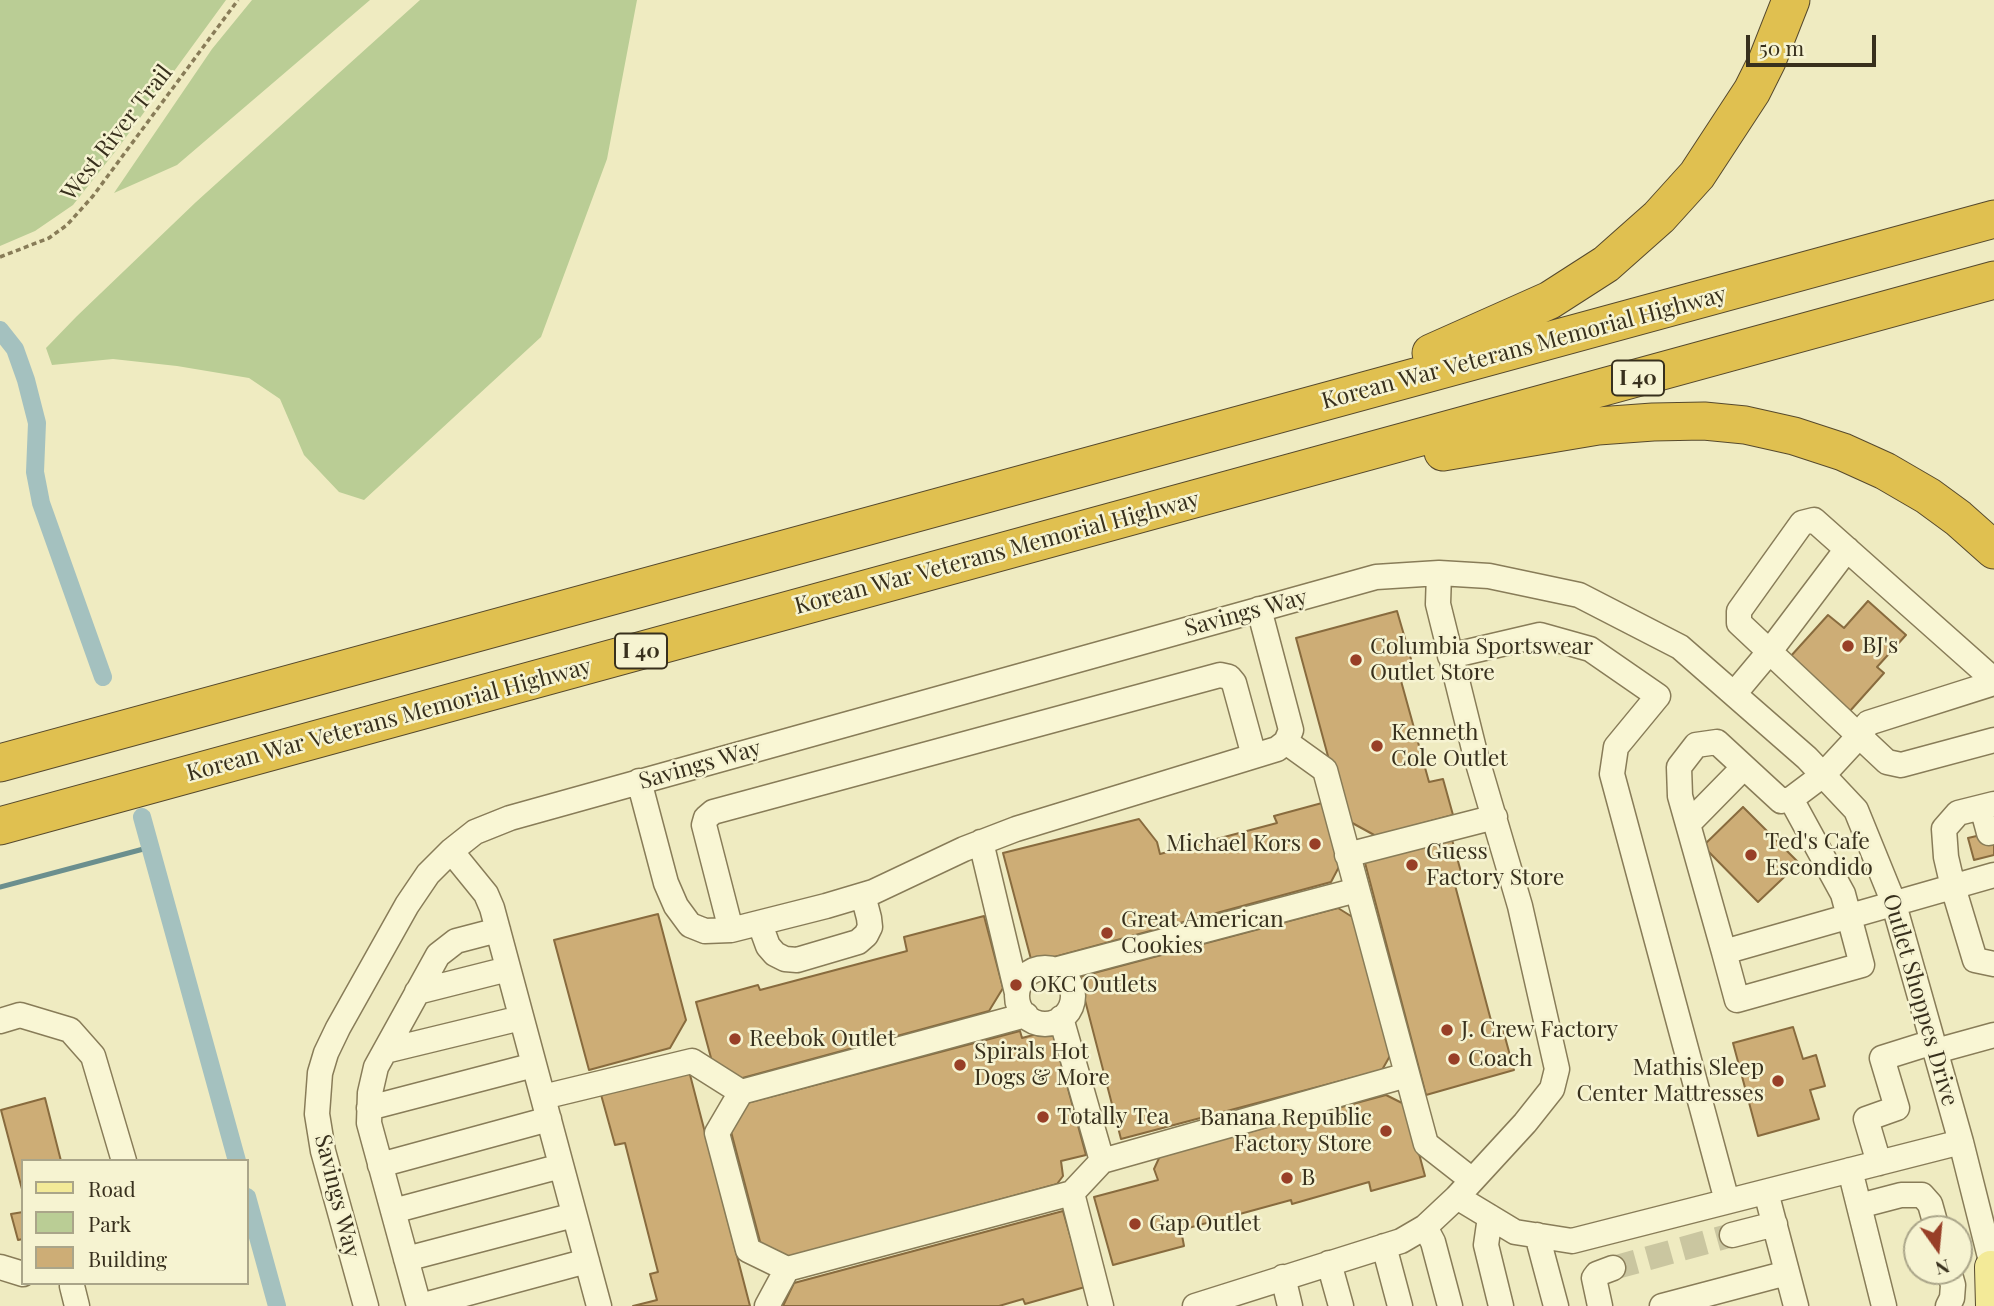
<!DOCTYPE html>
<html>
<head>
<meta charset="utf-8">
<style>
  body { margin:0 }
  #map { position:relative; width:1994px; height:1306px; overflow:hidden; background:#efebc1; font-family:"Playfair Display",serif }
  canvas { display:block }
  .legend { position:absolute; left:21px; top:1159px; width:228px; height:126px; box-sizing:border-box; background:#f6f3d1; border:2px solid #aaa589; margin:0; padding:9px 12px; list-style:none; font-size:21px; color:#38301d }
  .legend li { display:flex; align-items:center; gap:14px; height:35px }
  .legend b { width:35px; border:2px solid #aaa589 }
  .north { position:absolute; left:1903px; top:1215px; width:70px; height:70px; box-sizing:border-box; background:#f6f3d1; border:2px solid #aaa589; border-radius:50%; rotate:165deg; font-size:19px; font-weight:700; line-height:28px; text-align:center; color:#38301d }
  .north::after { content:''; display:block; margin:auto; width:24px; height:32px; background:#983f27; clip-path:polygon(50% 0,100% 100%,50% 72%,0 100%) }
  .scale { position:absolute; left:1746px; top:35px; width:130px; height:32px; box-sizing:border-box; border:4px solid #38301d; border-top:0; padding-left:9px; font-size:21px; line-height:24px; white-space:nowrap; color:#38301d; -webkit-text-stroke:5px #f6f3d1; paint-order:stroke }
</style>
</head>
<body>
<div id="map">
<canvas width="1994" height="1306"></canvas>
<ul class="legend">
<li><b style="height:9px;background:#f3ea98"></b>Road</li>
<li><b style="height:19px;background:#bacd95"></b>Park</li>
<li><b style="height:19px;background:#cdad76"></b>Building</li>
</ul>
<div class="north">N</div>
<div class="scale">50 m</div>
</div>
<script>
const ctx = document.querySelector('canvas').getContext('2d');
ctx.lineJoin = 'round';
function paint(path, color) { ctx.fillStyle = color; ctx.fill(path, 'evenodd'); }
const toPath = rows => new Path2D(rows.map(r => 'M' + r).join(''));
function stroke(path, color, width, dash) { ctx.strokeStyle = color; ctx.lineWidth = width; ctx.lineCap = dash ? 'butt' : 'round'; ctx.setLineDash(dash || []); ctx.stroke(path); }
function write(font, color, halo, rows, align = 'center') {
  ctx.font = font + ' "Playfair Display",serif'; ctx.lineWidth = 5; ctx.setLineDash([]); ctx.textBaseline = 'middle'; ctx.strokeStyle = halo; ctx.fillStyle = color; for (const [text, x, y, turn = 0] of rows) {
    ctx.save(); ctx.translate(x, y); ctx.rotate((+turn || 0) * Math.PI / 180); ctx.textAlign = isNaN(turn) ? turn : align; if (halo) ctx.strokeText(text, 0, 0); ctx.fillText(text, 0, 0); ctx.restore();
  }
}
paint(toPath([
  [0,0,226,0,118,148,73,205,35,231,0,246],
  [252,0,370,0,177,165,114,193,212,49],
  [420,0,637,0,607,159,541,337,364,500,339,492,304,455,280,399,249,378,177,366,113,359,52,365,46,348,77,316,196,202]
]), '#bacd95');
stroke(toPath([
  [0,887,151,847]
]), '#6b8f8e', 5);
stroke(toPath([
  [0,330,15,349,26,380,37,423,35,472,41,503,103,677],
  [142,817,237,1161],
  [247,1197,277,1306]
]), '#a4c1bf', 18);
const building = toPath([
  [1868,601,1906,635,1877,667,1884,673,1850,711,1790,657,1828,615,1844,628,1868,601],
  [1397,611,1413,666,1398,670,1429,782,1443,779,1453,815,1376,836,1345,819,1296,638,1397,611],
  [1322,803,1341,863,1331,882,1032,963,1003,853,1139,819,1157,842,1160,854,1277,823,1274,816,1322,803],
  [1743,807,1799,863,1758,902,1703,846,1743,807],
  [1994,832,1994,855,1974,860,1968,838,1994,832],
  [1451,836,1461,872,1452,874,1493,1028,1502,1026,1514,1070,1426,1095,1364,859,1451,836],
  [1338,908,1354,918,1391,1054,1382,1070,1121,1139,1079,977,1338,908],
  [658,914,686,1020,670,1048,589,1070,554,940,658,914],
  [984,916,1003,988,989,1011,735,1080,714,1069,696,1002,758,985,760,990,907,951,904,937,984,916],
  [1793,1027,1803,1059,1816,1055,1825,1086,1810,1090,1819,1119,1758,1136,1733,1043,1793,1027],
  [1052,1030,1086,1155,1061,1161,1063,1176,1057,1184,782,1259,762,1249,729,1124,739,1105,1020,1031,1022,1038,1052,1030],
  [688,1067,750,1306,633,1306,657,1300,650,1274,658,1272,625,1143,615,1145,600,1091,688,1067],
  [1386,1095,1406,1105,1425,1176,1371,1191,1369,1182,1292,1204,1291,1200,1181,1230,1184,1246,1113,1265,1094,1197,1158,1180,1154,1169,1160,1156,1386,1095],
  [45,1098,61,1161,23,1161,23,1193,1,1110,45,1098],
  [1063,1211,1085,1287,1025,1304,1023,1299,999,1306,783,1306,794,1283,1063,1211],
  [23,1212,23,1239,18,1240,11,1214,23,1212]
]);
paint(building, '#cdad76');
stroke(building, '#886b3e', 2);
stroke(toPath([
  [1613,1268,1732,1235]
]), '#cac6a0', 24, [24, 12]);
const minor = toPath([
  [1439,573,1438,604,1475,753,1520,906,1557,1069,1552,1089,1525,1123,1457,1197],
  [1450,656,1540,635,1590,649,1658,696,1616,747,1612,774,1727,1201],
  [1994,680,1814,520,1802,523,1739,611,1739,623,1887,762,1901,765,1994,740],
  [1994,683,1868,723,1860,735,1823,775,1791,799,1781,801,1717,742,1696,745,1679,767,1680,796,1724,952,1994,875],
  [1734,694,1770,651,1847,549],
  [1286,742,1325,770,1426,1144,1472,1180],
  [639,781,666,883,676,906,690,925,705,931,731,930,826,906,873,892,964,849,1016,829,1277,749,1286,742,1291,730,1259,609],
  [1994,804,1958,813,1944,829,1946,857,1953,887,1975,960,1994,964],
  [1982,807,1989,833],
  [1688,824,1744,767],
  [981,842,1017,993],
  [451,851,486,894,492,908,599,1306],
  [1347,855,1495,817],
  [760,924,768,946,775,954,785,959,797,960,858,942,866,935,870,927,869,918,863,895],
  [731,930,704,825,706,818,713,812,1220,675,1229,677,1234,683,1254,756],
  [1724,952,1737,1000,1862,965,1843,894,1791,799],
  '1017 996a28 28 0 1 1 56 0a28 28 0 1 1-56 0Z',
  [1054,970,1357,890],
  [417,992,508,969],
  [1061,1018,1102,1161,1407,1075],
  [0,1021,20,1015,70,1030,93,1056,124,1161],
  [385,1051,521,1018],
  [1936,1051,1994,1035],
  [741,1092,717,1133,748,1250,787,1269,767,1306],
  [543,1097,692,1061,741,1092,1026,1015],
  [369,1108,534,1065],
  [1879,1163,1866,1119,1897,1108,1882,1058,1933,1042],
  [380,1165,549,1119],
  [1850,1170,1884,1306],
  [1766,1192,1796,1306],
  [1072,1193,1102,1161],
  [1859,1206,1901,1195,1922,1195,1930,1204,1937,1229],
  [393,1211,561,1166],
  [1490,1217,1486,1245,1501,1306],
  [1425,1227,1433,1242,1450,1306],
  [1537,1235,1556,1306],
  [1732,1235,1775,1224],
  [1384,1246,1400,1306],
  [406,1259,574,1215],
  [1329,1263,1341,1306],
  [0,1267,23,1274],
  [787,1269,1072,1193,1101,1306],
  [1283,1277,1290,1306],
  [72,1286,77,1306],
  [366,1306,323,1151,317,1114,320,1073,326,1053,338,1028,407,905,428,874,451,851,475,832,510,818,1376,577,1439,573,1489,576,1579,595,1680,647,1807,758,1856,810,1893,901,1961,1142,1994,1273],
  [419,1306,369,1123,370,1093,376,1067,438,955,456,941,498,930],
  [420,1306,587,1261],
  [1195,1306,1401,1241,1425,1227,1457,1197,1515,1232,1572,1241,1961,1142],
  [1600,1306,1594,1278,1597,1274,1613,1268],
  [1662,1306,1787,1273],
  [1948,1306,1952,1298,1953,1285,1949,1271]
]);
const major = toPath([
  [1991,1267,1992,1306]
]);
const highway = toPath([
  [1431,353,1550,300,1606,264,1659,217,1697,175,1752,91,1767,61,1791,0],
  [1443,452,1598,426,1653,422,1704,421,1745,425,1794,436,1843,452,1885,471,1928,496,1958,518,1994,550],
  [0,763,1994,219],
  [0,826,1994,280]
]);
stroke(minor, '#887c58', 27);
stroke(major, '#56492d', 34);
stroke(highway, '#56492d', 39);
stroke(toPath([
  [0,257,49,238,67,225,93,196,238,0]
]), '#887c58', 3.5, [5, 3.5]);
stroke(minor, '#f9f6d4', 24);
stroke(major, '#f3ea98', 32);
stroke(highway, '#e0c050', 37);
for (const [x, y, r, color] of [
  [1848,646,7,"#983f27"],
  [1356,660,7,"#983f27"],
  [1377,746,7,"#983f27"],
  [1315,844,7,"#983f27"],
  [1751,855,7,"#983f27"],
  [1412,865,7,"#983f27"],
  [1107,933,7,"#983f27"],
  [1016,985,7,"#983f27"],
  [1447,1030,7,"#983f27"],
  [735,1039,7,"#983f27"],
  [1454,1059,7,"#983f27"],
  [960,1065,7,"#983f27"],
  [1778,1081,7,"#983f27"],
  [1043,1117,7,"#983f27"],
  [1386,1131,7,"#983f27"],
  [1287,1178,7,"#983f27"],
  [1135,1224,7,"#983f27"]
]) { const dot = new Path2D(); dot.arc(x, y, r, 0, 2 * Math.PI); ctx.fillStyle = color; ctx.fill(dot); stroke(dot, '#f6f3d1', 2.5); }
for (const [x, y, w] of [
  [1638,378,52],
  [641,651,52]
]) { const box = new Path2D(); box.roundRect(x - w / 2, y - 17.5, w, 35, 5); ctx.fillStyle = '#f6f3d1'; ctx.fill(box); stroke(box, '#38301d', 2); }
write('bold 21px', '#38301d', null, [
  ["I 40",1638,378],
  ["I 40",641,651]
]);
write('23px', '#38301d', '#f6f3d1', [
  ["West River Trail",117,133,-52],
  ["Korean War Veterans Memorial Highway",1524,348,-15],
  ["Korean War Veterans Memorial Highway",997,553,-15],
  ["Savings Way",1246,613,-15],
  ["Korean War Veterans Memorial Highway",389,720,-15],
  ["Savings Way",700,765,-16],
  ["Outlet Shoppes Drive",1920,1000,74],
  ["Savings Way",337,1196,76]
]);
write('23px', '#38301d', '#f6f3d1', [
  ["BJ's",1862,646],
  ["Columbia Sportswear",1370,647],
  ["Outlet Store",1370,673],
  ["Kenneth",1391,733],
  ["Cole Outlet",1391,759],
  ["Ted's Cafe",1765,842],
  ["Escondido",1765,868],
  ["Michael Kors",1301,844,"right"],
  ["Guess",1426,852],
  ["Factory Store",1426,878],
  ["Great American",1121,920],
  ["Cookies",1121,946],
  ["OKC Outlets",1030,985],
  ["J. Crew Factory",1461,1030],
  ["Reebok Outlet",749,1039],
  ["Spirals Hot",974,1052],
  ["Dogs & More",974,1078],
  ["Coach",1468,1059],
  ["Mathis Sleep",1764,1068,"right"],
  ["Center Mattresses",1764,1094,"right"],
  ["Totally Tea",1057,1117],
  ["Banana Republic",1372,1118,"right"],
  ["Factory Store",1372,1144,"right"],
  ["B",1301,1178],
  ["Gap Outlet",1149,1224]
], 'left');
</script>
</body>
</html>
